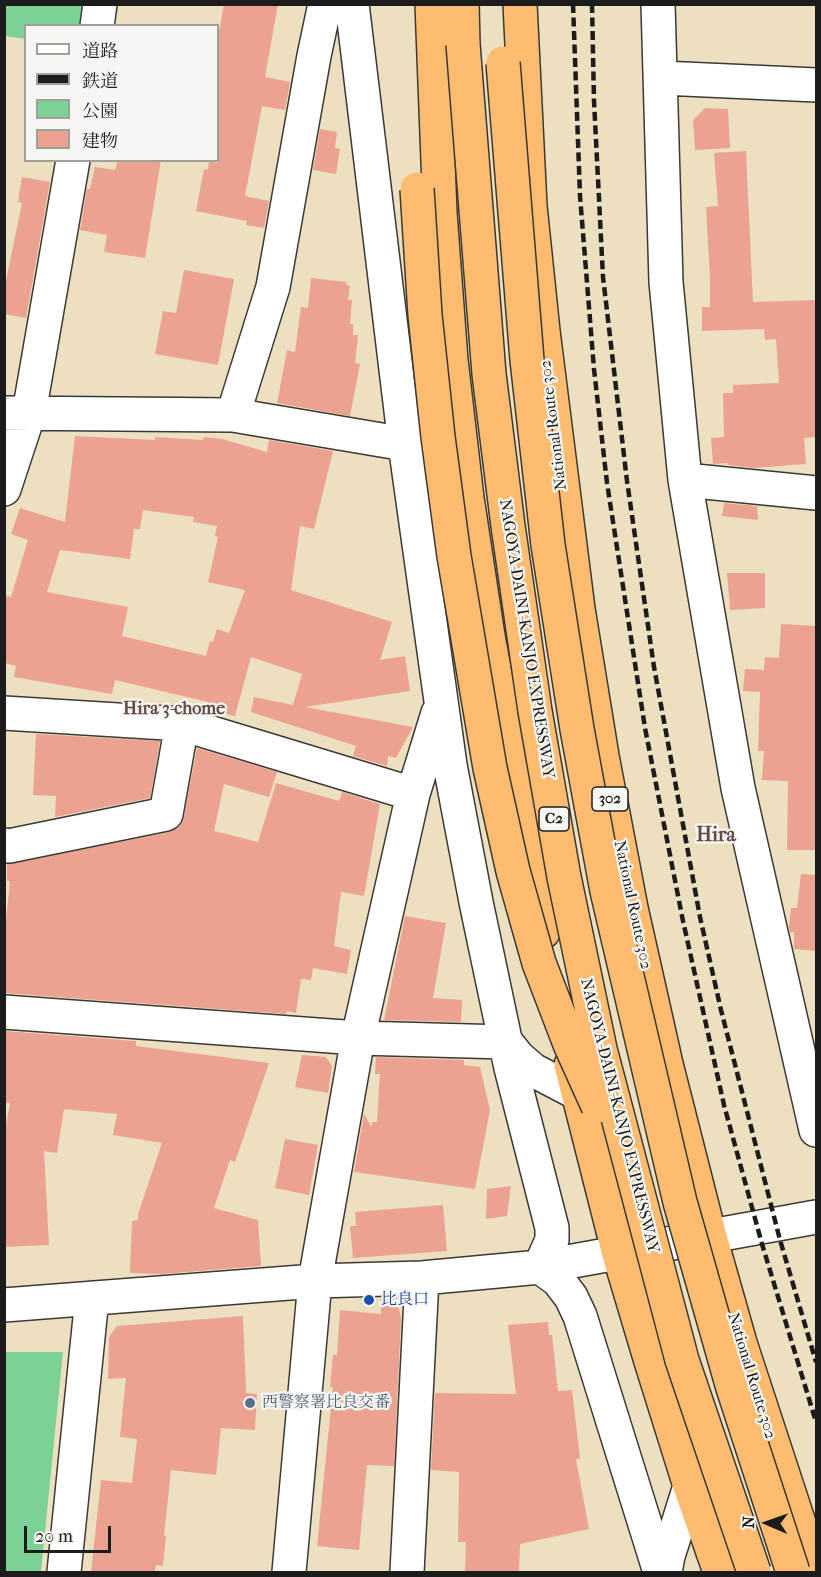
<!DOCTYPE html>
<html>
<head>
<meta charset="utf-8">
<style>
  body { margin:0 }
  #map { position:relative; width:821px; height:1577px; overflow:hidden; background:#ede0c0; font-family:"IM FELL French Canon","Noto Serif JP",serif }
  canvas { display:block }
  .frame { position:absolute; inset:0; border:6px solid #1c1c1c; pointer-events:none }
  .legend { position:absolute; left:24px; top:24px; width:195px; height:138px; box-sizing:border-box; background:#f6f6f2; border:2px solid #9f9f9c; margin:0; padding:8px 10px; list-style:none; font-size:18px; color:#1c1c1c }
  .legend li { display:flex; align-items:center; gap:12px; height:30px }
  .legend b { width:30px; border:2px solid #9f9f9c }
  .north { position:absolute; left:737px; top:1493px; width:60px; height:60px; -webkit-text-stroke:4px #f6f6f2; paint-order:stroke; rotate:272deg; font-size:16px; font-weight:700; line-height:24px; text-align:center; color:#1c1c1c }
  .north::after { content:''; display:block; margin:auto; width:21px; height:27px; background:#1c1c1c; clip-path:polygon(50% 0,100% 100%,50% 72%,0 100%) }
  .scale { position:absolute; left:24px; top:1526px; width:87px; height:27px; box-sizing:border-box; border:3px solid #1c1c1c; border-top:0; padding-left:8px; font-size:18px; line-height:21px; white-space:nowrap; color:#1c1c1c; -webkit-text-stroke:4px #f6f6f2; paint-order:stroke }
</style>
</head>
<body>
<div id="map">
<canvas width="821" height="1577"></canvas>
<div class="frame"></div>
<ul class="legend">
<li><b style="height:8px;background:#fff"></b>道路</li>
<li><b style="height:8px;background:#1c1c1c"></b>鉄道</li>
<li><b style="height:16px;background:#7bd196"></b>公園</li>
<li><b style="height:16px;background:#eba291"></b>建物</li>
</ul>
<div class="north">N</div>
<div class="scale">20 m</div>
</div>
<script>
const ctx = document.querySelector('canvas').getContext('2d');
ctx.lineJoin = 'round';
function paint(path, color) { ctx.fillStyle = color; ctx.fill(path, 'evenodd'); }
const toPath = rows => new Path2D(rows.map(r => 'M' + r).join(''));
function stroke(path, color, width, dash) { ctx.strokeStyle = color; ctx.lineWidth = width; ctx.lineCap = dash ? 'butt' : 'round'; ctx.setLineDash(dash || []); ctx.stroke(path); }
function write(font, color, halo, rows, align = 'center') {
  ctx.font = font + ' "IM FELL French Canon","Noto Serif JP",serif'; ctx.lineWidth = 4.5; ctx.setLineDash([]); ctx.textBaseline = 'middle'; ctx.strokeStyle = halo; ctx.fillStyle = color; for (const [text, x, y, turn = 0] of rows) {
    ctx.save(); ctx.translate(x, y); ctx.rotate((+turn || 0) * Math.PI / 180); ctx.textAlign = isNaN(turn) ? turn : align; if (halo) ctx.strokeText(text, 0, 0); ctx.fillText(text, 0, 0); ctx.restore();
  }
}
paint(toPath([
  [4,5,5,4,83,5,79,25,26,26,25,39,5,36],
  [5,1352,63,1352,41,1572,5,1572]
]), '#7bd196');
paint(toPath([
  [224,4,278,4,265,77,290,82,285,110,262,106,245,196,269,201,264,228,246,225,247,221,196,211,204,169,208,170,209,161,218,163,218,37],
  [705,108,728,109,730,148,695,150,693,120],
  [320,129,337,132,335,148,340,149,336,174,313,170],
  [746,151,753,302,816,300,816,437,804,438,806,464,753,468,728,465,728,463,713,464,711,438,724,437,723,393,733,393,733,385,779,383,776,339,765,340,764,329,702,331,702,307,710,307,710,278,706,207,718,206,714,153],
  [118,160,161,160,145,258,104,252,107,235,80,230,87,189,90,189,95,167,115,170],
  [22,177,50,182,26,318,4,314,4,290,22,203,18,202],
  [184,270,234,279,218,365,155,354,163,311,176,313],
  [311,278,347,282,346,285,350,286,348,300,352,300,350,324,353,324,353,335,358,335,355,363,360,364,350,416,277,403,287,350,295,352,301,307,308,308],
  [75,436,155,440,155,437,203,440,204,437,222,439,267,452,269,440,333,451,314,529,300,526,291,590,392,622,380,660,405,656,410,691,305,707,413,727,396,758,388,756,387,766,353,756,356,746,251,712,254,697,293,705,302,674,251,657,235,716,206,710,208,702,115,680,112,694,14,677,16,666,4,663,4,595,11,597,28,540,11,534,20,508,65,522],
  [143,510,194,517,193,522,217,526,215,536,218,537,208,582,245,590,229,633,217,629,213,642,210,641,206,656,122,636,128,607,47,592,60,550,130,559,134,529,140,529],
  [724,503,757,506,758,520,722,516],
  [727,573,765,573,765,608,730,610],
  [781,624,816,626,816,850,787,850,788,781,762,780,764,751,758,751,760,692,743,691,745,669,764,670,765,657,779,658],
  [36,734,160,741,150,798,55,817,56,796,33,795],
  [197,748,277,772,269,797,224,784,214,831,258,842,276,783,339,801,342,792,380,804,364,896,341,892,334,946,351,950,347,974,313,968,311,980,301,979,296,1013,287,1011,286,1014,4,993,4,940,10,881,7,881,7,864,170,832,179,827,184,817],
  [801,874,816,875,816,951,794,949,794,932,790,932,789,927,791,908,797,908],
  [405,916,446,923,433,998,462,1000,461,1022,384,1020],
  [4,1031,136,1041,136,1046,269,1063,235,1162,230,1160,214,1208,258,1220,261,1266,161,1274,130,1273,132,1221,138,1220,138,1214,162,1143,113,1135,117,1114,64,1109,57,1153,44,1151,49,1245,4,1247,4,1136,10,1103,4,1103],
  [302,1055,326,1057,332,1066,328,1093,295,1087],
  [376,1057,464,1060,464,1065,480,1067,490,1110,475,1189,354,1172,364,1114,372,1127,372,1122,377,1122,380,1074,375,1074],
  [285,1139,318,1145,309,1195,275,1188],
  [511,1186,507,1216,486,1219,487,1189],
  [443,1205,447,1251,353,1258,350,1226,356,1226,355,1212],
  [397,1297,401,1319,394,1466,367,1465,359,1550,317,1546,333,1387,330,1387,333,1355,337,1355,340,1310,381,1314,381,1298],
  [243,1316,246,1393,257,1394,255,1430,221,1428,216,1475,171,1470,164,1536,166,1536,163,1566,156,1565,155,1572,91,1572,101,1480,132,1483,137,1439,120,1437,126,1378,108,1379,109,1337,117,1326],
  [548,1322,549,1335,552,1335,558,1391,572,1390,580,1459,576,1459,589,1529,520,1544,519,1572,465,1572,466,1542,458,1542,459,1472,431,1470,435,1393,516,1394,508,1325]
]), '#eba291');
const minor = toPath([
  [352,4,405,444,450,765,476,902,511,1068,552,1228,552,1240,540,1267],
  [658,4,666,282,685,480,738,788,816,1130],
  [97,26,100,4],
  [662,78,816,85],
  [4,413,233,415,405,444],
  [233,415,273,287,314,56,325,4],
  [685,480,816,493],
  [4,489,29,413,73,160],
  [4,713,182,724,413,794],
  [4,845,9,846,166,814,182,724],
  [4,1012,358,1038,506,1042,518,1057,533,1070,577,1093],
  [540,1267,558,1280,571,1297,580,1316,660,1572],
  [4,1305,315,1281,422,1278,540,1267,816,1217],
  [64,1572,92,1298],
  [289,1572,315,1281,358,1038,413,794,438,713],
  [407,1572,422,1278],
  [665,1572,668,1556,690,1486]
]);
const highway = toPath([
  [432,4,440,213,451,360,467,498,488,636,543,932],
  [462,4,463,44],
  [520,4,530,206,543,331,578,609,602,756,631,908,666,1064,710,1237,740,1343,815,1572],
  [571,1065,619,1254,650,1358,690,1486,720,1572]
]);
stroke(minor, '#3b3935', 36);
stroke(highway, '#3b3935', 36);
stroke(minor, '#fff', 33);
stroke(highway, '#fdbc6f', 33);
stroke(toPath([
  [573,4,580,196,594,369,607,483,645,728,683,921,724,1105,762,1244,816,1422],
  [592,4,594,101,603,277,627,481,654,667,700,917,721,1010,780,1240,816,1362]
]), '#1c1c1c', 4.5, [9, 4.5]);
const highwayBridge = toPath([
  [463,44,489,374,508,526,535,711,564,877,600,1049,682,1360,754,1572],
  [503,63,527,360,548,545,577,729,607,891,680,1202,733,1388,793,1572],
  [417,189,425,315,438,437,454,556,490,768,513,871,539,963,570,1044,598,1106]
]);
stroke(highwayBridge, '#3b3935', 36, []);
stroke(highwayBridge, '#fdbc6f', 33);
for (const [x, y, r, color] of [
  [369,1300,6,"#1a4fb4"],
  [250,1403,6,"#5c6f8a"]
]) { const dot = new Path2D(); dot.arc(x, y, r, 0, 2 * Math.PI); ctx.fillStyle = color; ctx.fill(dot); stroke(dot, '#f6f6f2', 2); }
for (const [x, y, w] of [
  [610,799,36],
  [554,819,30]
]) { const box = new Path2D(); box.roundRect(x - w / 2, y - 12, w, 24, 4.5); ctx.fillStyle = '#f6f6f2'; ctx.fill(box); stroke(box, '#1c1c1c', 1.5); }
write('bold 15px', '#1c1c1c', null, [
  ["302",610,799],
  ["C2",554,819]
]);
write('16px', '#1c1c1c', '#f6f6f2', [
  ["National Route 302",554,425,-97],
  ["NAGOYA-DAINI-KANJO EXPRESSWAY",526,639,81],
  ["National Route 302",632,905,78],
  ["NAGOYA-DAINI-KANJO EXPRESSWAY",619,1116,76],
  ["National Route 302",751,1376,73]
]);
write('16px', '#164399', '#f6f6f2', [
  ["比良口",381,1300]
], 'left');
write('16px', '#4e5e75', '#f6f6f2', [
  ["西警察署比良交番",262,1403]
], 'left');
write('bold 18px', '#644b45', '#f6f6f2', [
  ["Hira 3-chome",174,710]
]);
write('bold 20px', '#644b45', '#f6f6f2', [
  ["Hira",716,836]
]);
</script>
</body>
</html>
